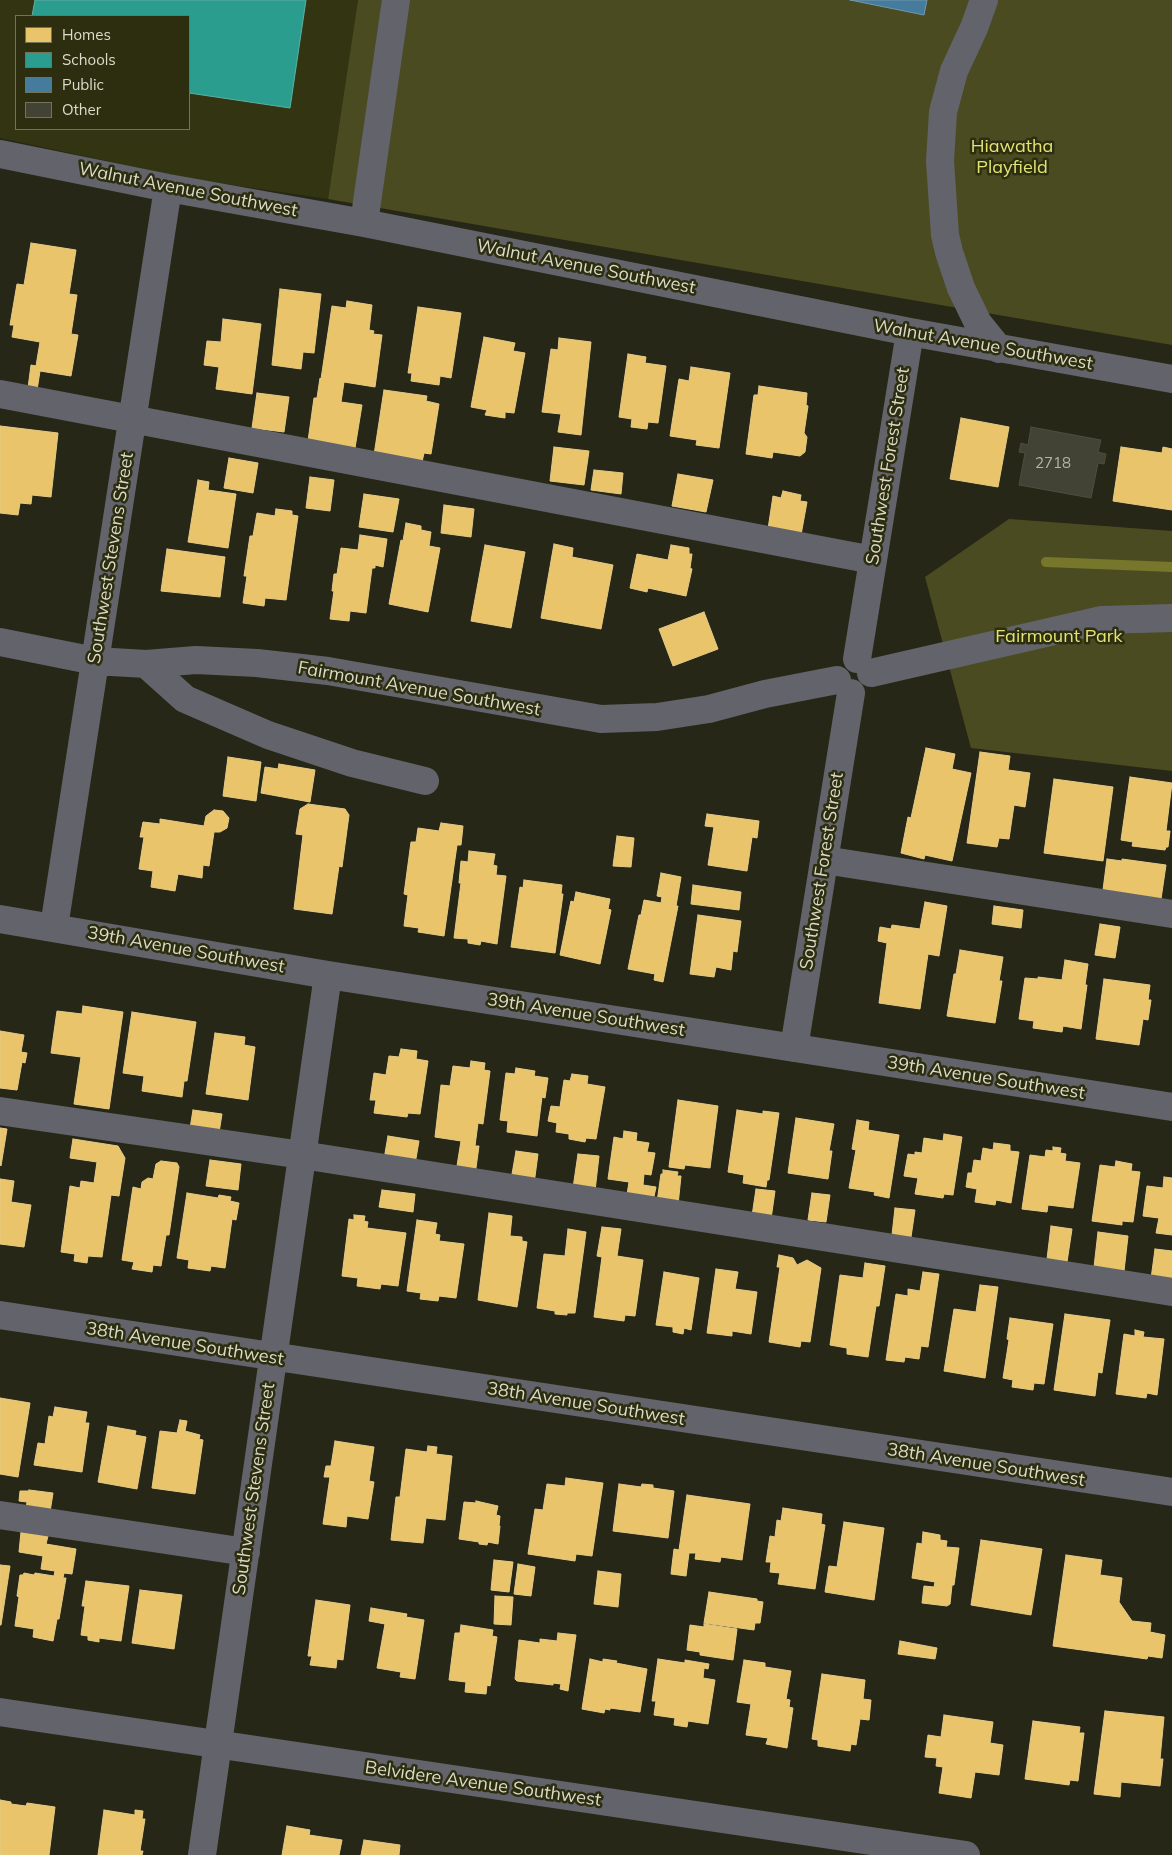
<!DOCTYPE html>
<html>
<head>
<meta charset="utf-8">
<style>
  body { margin:0 }
  #map { position:relative; width:1172px; height:1855px; overflow:hidden; background:#272717; font-family:Mulish,sans-serif }
  canvas { display:block }
  .legend { position:absolute; left:15px; top:15px; width:175px; height:115px; box-sizing:border-box; background:#2d2e10; border:1px solid #73735a; margin:0; padding:6px 9px; list-style:none; font-size:15px; color:#dbdbca }
  .legend li { display:flex; align-items:center; gap:10px; height:25px }
  .legend b { width:25px; border:1px solid #73735a }
</style>
</head>
<body>
<div id="map">
<canvas width="1172" height="1855"></canvas>
<ul class="legend">
<li><b style="height:14px;background:#e9c46a"></b>Homes</li>
<li><b style="height:14px;background:#2a9d8f"></b>Schools</li>
<li><b style="height:14px;background:#457b9d"></b>Public</li>
<li><b style="height:14px;background:#424235"></b>Other</li>
</ul>
</div>
<script>
const ctx = document.querySelector('canvas').getContext('2d');
ctx.lineJoin = 'round';
function paint(path, color) { ctx.fillStyle = color; ctx.fill(path, 'evenodd'); }
const toPath = rows => new Path2D(rows.map(r => 'M' + r).join(''));
function stroke(path, color, width, dash) { ctx.strokeStyle = color; ctx.lineWidth = width; ctx.lineCap = dash ? 'butt' : 'round'; ctx.setLineDash(dash || []); ctx.stroke(path); }
function write(font, color, halo, rows, align = 'center') {
  ctx.font = font + ' Mulish,sans-serif'; ctx.lineWidth = 5; ctx.setLineDash([]); ctx.textBaseline = 'middle'; ctx.strokeStyle = halo; ctx.fillStyle = color; for (const [text, x, y, turn = 0] of rows) {
    ctx.save(); ctx.translate(x, y); ctx.rotate((+turn || 0) * Math.PI / 180); ctx.textAlign = isNaN(turn) ? turn : align; if (halo) ctx.strokeText(text, 0, 0); ctx.fillText(text, 0, 0); ctx.restore();
  }
}
paint(toPath([
  [0,0,358,0,328,199,191,179,0,138],
  [16,16,189,16,189,129,16,129]
]), '#333411');
paint(toPath([
  [358,0,1172,0,1172,345,328,199],
  [1009,519,1172,531,1172,771,971,748,925,577]
]), '#4b4b21');
const homes = toPath([
  [31,243,76,250,69,294,77,295,71,334,78,335,71,376,40,371,37,390,28,388,31,365,36,366,40,342,12,337,14,325,10,325,17,284,24,285,31,243],
  [280,289,321,294,314,353,303,352,301,369,272,365,280,289],
  [347,301,372,305,369,330,374,331,373,334,382,335,375,387,344,382,341,402,362,405,355,448,308,441,314,398,317,398,320,378,321,379,332,306,346,308,347,301],
  [418,307,461,313,451,378,440,376,439,385,411,381,412,373,408,373,418,307],
  [223,319,261,324,252,394,216,389,219,367,204,365,207,341,221,342,223,319],
  [484,337,515,343,513,351,525,353,514,413,505,412,505,418,485,415,487,410,471,407,484,337],
  [559,338,591,342,581,435,558,432,561,414,542,412,551,349,558,350,559,338],
  [628,354,646,357,645,363,666,366,658,423,648,422,647,429,631,427,632,419,619,417,628,354],
  [691,367,730,373,719,448,696,445,697,440,670,436,679,379,689,381,691,367],
  [759,386,807,393,806,405,808,406,804,433,807,437,805,452,800,456,773,452,772,458,746,454,754,395,758,395,759,386],
  [384,390,427,396,426,401,439,404,431,454,424,453,422,462,374,455,384,390],
  [257,393,289,397,284,432,252,428,257,393],
  [961,418,1009,427,998,487,950,479,961,418],
  [0,426,58,433,51,497,32,495,31,504,20,503,18,515,0,513,0,426],
  [554,447,589,451,584,485,550,481,554,447],
  [1121,447,1162,453,1163,447,1172,449,1172,510,1113,501,1121,447],
  [229,458,258,463,253,493,224,488,229,458],
  [594,470,623,473,621,494,591,490,594,470],
  [678,474,713,480,706,512,672,506,678,474],
  [310,477,334,480,330,511,306,508,310,477],
  [198,480,209,482,208,490,236,494,228,548,188,542,198,480],
  [783,491,801,495,800,501,807,502,801,535,768,529,773,496,781,498,783,491],
  [364,494,399,499,393,532,359,527,364,494],
  [444,505,474,509,471,537,441,533,444,505],
  [276,509,292,511,292,515,298,516,286,600,265,598,264,606,243,603,247,576,244,576,250,536,253,536,257,513,275,516,276,509],
  [406,523,421,526,421,530,431,532,429,546,440,548,428,612,389,604,401,540,403,541,406,523],
  [360,535,387,539,383,567,375,565,375,568,372,568,366,613,350,611,349,621,330,619,334,591,332,591,334,574,337,574,341,548,358,550,360,535],
  [554,544,573,548,572,557,613,565,601,629,541,618,554,544],
  [485,545,525,552,511,628,471,621,485,545],
  [671,545,689,548,689,554,692,554,690,568,692,569,686,596,648,588,647,592,630,588,637,554,668,560,671,545],
  [167,549,225,557,220,597,161,591,167,549],
  [704,612,718,649,673,666,659,629,704,612],
  [926,748,955,754,952,769,971,773,952,861,925,855,924,859,901,853,908,817,911,818,926,748],
  [980,752,1010,756,1008,770,1030,773,1025,807,1014,805,1009,839,999,838,997,847,967,843,980,752],
  [228,757,261,762,256,801,223,796,228,757],
  [279,764,315,770,310,802,261,793,265,767,278,769,279,764],
  [1130,777,1172,783,1166,831,1170,831,1168,847,1166,847,1165,850,1132,846,1133,842,1121,840,1130,777],
  [1054,779,1113,787,1103,861,1044,853,1054,779],
  [308,804,345,809,349,815,342,867,339,866,332,914,294,909,303,835,296,834,300,809,308,804],
  [214,810,223,811,229,818,227,828,220,832,214,832,209,866,203,865,202,878,178,874,175,891,151,887,153,871,139,869,144,837,140,837,143,822,160,824,160,819,204,826,206,816,214,810],
  [707,814,759,821,757,838,752,837,747,871,708,865,714,827,705,826,707,814],
  [441,823,463,826,461,845,457,845,444,936,418,932,419,928,404,926,408,895,404,894,411,842,416,842,418,828,439,831,441,823],
  [617,836,634,838,631,867,613,866,617,836],
  [469,851,495,854,493,865,497,866,496,875,506,876,497,944,481,941,480,945,468,943,468,939,454,938,461,883,459,883,461,861,468,862,469,851],
  [1107,859,1122,861,1122,859,1166,865,1161,899,1103,890,1107,859],
  [661,873,681,877,676,906,678,906,663,982,654,980,655,974,628,969,639,915,641,915,644,900,661,903,662,897,657,896,661,873],
  [524,880,562,885,561,894,563,894,555,953,511,947,520,887,523,888,524,880],
  [693,885,741,892,739,910,691,904,693,885],
  [576,892,610,899,608,909,611,910,600,964,560,955,571,901,574,902,576,892],
  [925,902,947,906,939,956,928,954,920,1009,879,1003,887,943,878,941,880,927,891,929,892,925,920,929,925,902],
  [994,906,1023,910,1021,928,992,924,994,906],
  [698,915,741,921,737,952,733,951,731,970,716,967,714,977,690,974,698,915],
  [1100,924,1120,927,1115,958,1095,955,1100,924],
  [960,950,1003,957,999,981,1002,981,995,1023,947,1016,954,974,956,974,960,950],
  [1065,960,1088,964,1085,985,1087,985,1081,1029,1063,1026,1062,1032,1033,1028,1034,1021,1019,1019,1025,978,1038,979,1038,977,1062,980,1065,960],
  [1104,979,1150,985,1148,1000,1151,1000,1148,1020,1143,1019,1139,1045,1096,1039,1104,979],
  [83,1006,123,1012,109,1109,74,1104,81,1057,51,1053,57,1011,82,1014,83,1006],
  [132,1012,196,1022,187,1081,184,1081,182,1097,142,1091,144,1076,123,1073,132,1012],
  [0,1031,24,1035,21,1052,27,1053,25,1063,22,1062,17,1090,0,1088,0,1031],
  [215,1033,245,1037,244,1045,255,1047,248,1100,206,1094,215,1033],
  [401,1049,417,1051,416,1059,428,1061,420,1114,408,1113,407,1117,374,1113,376,1100,370,1100,374,1073,386,1075,389,1056,399,1057,401,1049],
  [471,1061,485,1063,484,1070,490,1071,483,1124,478,1123,475,1146,479,1146,475,1175,456,1172,461,1141,435,1137,441,1085,450,1086,453,1066,470,1068,471,1061],
  [516,1068,535,1071,534,1076,548,1078,545,1098,542,1097,537,1136,507,1132,508,1121,500,1120,506,1073,515,1074,516,1068],
  [572,1074,588,1076,587,1084,605,1087,596,1139,586,1138,585,1142,569,1139,569,1134,556,1132,557,1123,548,1121,551,1106,560,1107,564,1080,570,1081,572,1074],
  [678,1100,718,1106,710,1168,685,1165,684,1169,669,1167,678,1100],
  [193,1110,222,1114,218,1139,189,1135,193,1110],
  [737,1110,763,1114,763,1111,779,1113,769,1180,767,1180,766,1187,743,1183,744,1175,728,1172,737,1110],
  [796,1118,834,1124,829,1151,832,1151,828,1179,788,1173,796,1118],
  [857,1120,869,1122,868,1130,899,1135,889,1198,874,1195,875,1192,849,1188,856,1150,852,1149,857,1120],
  [0,1128,7,1129,1,1166,0,1165,0,1128],
  [624,1131,637,1133,636,1141,649,1143,647,1152,655,1153,651,1175,644,1174,643,1185,656,1187,652,1206,626,1201,629,1182,608,1179,614,1137,623,1139,624,1131],
  [944,1134,962,1137,953,1195,944,1194,943,1198,915,1194,918,1178,904,1176,908,1154,915,1155,915,1152,922,1153,924,1138,943,1141,944,1134],
  [388,1136,419,1141,414,1170,383,1165,388,1136],
  [73,1139,118,1146,125,1158,119,1196,111,1195,102,1257,88,1256,87,1263,74,1261,75,1254,61,1252,70,1186,80,1188,81,1181,94,1183,97,1162,70,1158,73,1139],
  [994,1143,1010,1145,1010,1151,1019,1152,1011,1203,996,1200,995,1205,975,1202,977,1189,966,1187,968,1173,972,1173,974,1160,981,1161,983,1148,993,1150,994,1143],
  [1053,1147,1061,1148,1060,1153,1066,1154,1065,1161,1080,1163,1073,1208,1048,1205,1047,1212,1022,1209,1030,1155,1045,1157,1046,1150,1053,1151,1053,1147],
  [516,1151,538,1154,534,1184,511,1180,516,1151],
  [578,1154,599,1156,595,1191,573,1188,578,1154],
  [210,1160,241,1164,238,1190,206,1186,210,1160],
  [161,1161,177,1163,179,1167,169,1235,166,1235,161,1266,153,1265,152,1272,132,1269,134,1262,122,1260,133,1187,141,1189,142,1182,148,1178,153,1179,156,1164,161,1161],
  [1116,1161,1132,1164,1131,1171,1140,1172,1133,1222,1122,1221,1122,1225,1092,1221,1100,1165,1115,1167,1116,1161],
  [663,1170,678,1172,677,1176,681,1176,678,1205,657,1202,661,1174,663,1174,663,1170],
  [1164,1177,1172,1178,1172,1235,1156,1233,1159,1218,1143,1216,1147,1186,1163,1188,1164,1177],
  [0,1179,14,1181,11,1202,31,1205,24,1247,0,1244,0,1179],
  [756,1189,775,1191,771,1219,752,1216,756,1189],
  [382,1190,415,1194,413,1212,379,1207,382,1190],
  [187,1193,218,1198,219,1195,231,1197,230,1201,239,1203,236,1220,232,1219,225,1268,211,1266,210,1271,188,1268,189,1260,177,1258,187,1193],
  [812,1193,830,1195,826,1222,808,1220,812,1193],
  [895,1208,915,1210,911,1237,892,1235,895,1208],
  [489,1213,512,1216,510,1236,522,1237,522,1241,527,1242,517,1307,478,1300,489,1213],
  [354,1215,365,1216,364,1221,368,1222,367,1228,406,1233,398,1286,381,1284,380,1289,357,1286,358,1278,342,1276,349,1219,354,1220,354,1215],
  [417,1220,437,1223,435,1234,440,1235,439,1241,464,1244,456,1298,439,1296,438,1301,420,1299,421,1293,407,1291,417,1220],
  [1051,1226,1072,1229,1067,1262,1047,1259,1051,1226],
  [602,1227,621,1229,617,1256,643,1260,635,1316,625,1315,624,1321,594,1317,602,1257,597,1256,602,1227],
  [568,1229,586,1232,575,1313,567,1313,567,1315,555,1314,555,1311,537,1308,544,1254,565,1256,568,1229],
  [1098,1232,1128,1236,1124,1271,1094,1267,1098,1232],
  [1155,1249,1172,1251,1172,1282,1151,1279,1155,1249],
  [779,1255,793,1258,797,1265,807,1260,821,1268,810,1342,801,1341,800,1347,769,1342,780,1267,777,1267,779,1255],
  [865,1263,885,1266,879,1306,876,1306,868,1357,847,1354,847,1348,830,1345,840,1275,863,1278,865,1263],
  [716,1269,738,1272,735,1289,757,1292,751,1334,732,1331,732,1336,707,1333,716,1269],
  [664,1272,699,1278,691,1330,684,1328,683,1334,673,1332,673,1327,656,1325,664,1272],
  [923,1272,939,1274,928,1347,921,1346,919,1359,905,1357,904,1362,886,1360,896,1294,908,1296,908,1289,920,1291,923,1272],
  [980,1285,998,1287,985,1378,944,1371,954,1309,976,1312,980,1285],
  [1065,1314,1110,1320,1102,1373,1098,1372,1095,1396,1054,1390,1065,1314],
  [1010,1318,1053,1324,1044,1384,1034,1383,1033,1390,1012,1387,1013,1380,1003,1378,1009,1340,1007,1339,1010,1318],
  [1135,1330,1144,1332,1143,1337,1164,1339,1157,1395,1147,1393,1146,1398,1116,1394,1124,1334,1135,1336,1135,1330],
  [0,1398,30,1403,18,1477,0,1474,0,1398],
  [55,1407,87,1412,85,1423,89,1423,82,1472,34,1465,38,1443,45,1444,49,1416,53,1417,55,1407],
  [180,1420,187,1421,185,1431,200,1435,199,1439,203,1440,195,1494,152,1488,160,1431,177,1433,180,1420],
  [108,1426,136,1431,135,1435,146,1437,137,1489,98,1482,108,1426],
  [335,1441,374,1447,369,1481,374,1482,368,1519,347,1516,346,1527,323,1524,330,1477,324,1477,326,1466,331,1466,335,1441],
  [428,1446,437,1447,436,1454,452,1456,445,1520,426,1518,423,1543,391,1540,396,1497,400,1497,406,1449,427,1452,428,1446],
  [566,1478,603,1483,592,1556,576,1554,575,1561,528,1554,535,1509,543,1510,547,1484,565,1486,566,1478],
  [619,1484,641,1487,642,1484,653,1485,653,1488,674,1491,668,1538,613,1531,619,1484],
  [29,1490,53,1493,50,1512,26,1509,27,1502,19,1501,20,1491,29,1491,29,1490],
  [687,1495,750,1504,742,1560,721,1557,720,1562,695,1559,696,1553,689,1553,686,1576,671,1574,674,1549,679,1550,687,1495],
  [476,1501,498,1506,496,1515,500,1516,499,1526,500,1526,498,1544,488,1542,487,1545,479,1544,479,1542,459,1539,464,1502,476,1503,476,1501],
  [783,1508,822,1514,821,1524,825,1525,815,1589,778,1584,780,1573,770,1572,771,1562,766,1562,770,1536,775,1537,777,1520,781,1521,783,1508],
  [844,1522,884,1528,874,1600,825,1592,829,1566,837,1567,844,1522],
  [21,1532,48,1536,46,1544,76,1549,72,1574,64,1573,63,1578,66,1578,59,1619,57,1619,53,1641,33,1637,34,1629,15,1626,19,1597,17,1596,20,1575,23,1575,24,1573,34,1575,35,1573,54,1576,55,1571,41,1569,43,1556,19,1552,21,1532],
  [923,1532,940,1535,940,1540,947,1541,946,1547,959,1548,954,1585,952,1585,950,1604,947,1606,922,1603,924,1586,934,1587,935,1582,912,1578,917,1543,922,1544,923,1532],
  [981,1540,1042,1549,1031,1615,971,1605,981,1540],
  [1066,1555,1102,1560,1100,1575,1122,1578,1119,1602,1132,1621,1151,1623,1150,1632,1165,1635,1162,1658,1148,1656,1147,1659,1053,1646,1066,1555],
  [494,1560,513,1562,509,1592,491,1590,494,1560],
  [518,1564,535,1567,531,1596,514,1594,518,1564],
  [0,1565,10,1566,1,1625,0,1625,0,1565],
  [598,1571,621,1574,618,1607,594,1604,598,1571],
  [86,1581,129,1586,121,1641,99,1638,99,1642,88,1640,88,1636,81,1635,85,1606,82,1606,86,1581],
  [140,1590,182,1595,174,1649,132,1643,140,1590],
  [709,1592,757,1599,757,1601,763,1602,760,1623,755,1623,754,1630,704,1623,709,1592],
  [495,1596,513,1597,511,1625,494,1624,495,1596],
  [316,1600,350,1605,343,1660,337,1659,336,1668,310,1665,312,1656,308,1656,316,1600],
  [371,1608,407,1614,406,1617,424,1620,415,1679,400,1677,401,1672,377,1668,385,1624,369,1621,371,1608],
  [704,1624,737,1629,733,1660,700,1655,700,1652,687,1650,690,1625,704,1627,704,1624],
  [461,1625,493,1630,492,1636,497,1637,490,1686,487,1685,486,1694,465,1692,466,1682,449,1680,455,1633,460,1633,461,1625],
  [558,1633,576,1635,568,1691,560,1689,561,1684,553,1683,553,1685,517,1681,515,1679,519,1640,540,1643,540,1639,557,1641,558,1633],
  [900,1641,937,1648,935,1659,898,1654,900,1641],
  [590,1659,603,1662,603,1659,617,1661,616,1663,647,1669,640,1712,610,1708,610,1710,605,1709,604,1713,582,1709,590,1659],
  [658,1659,685,1663,685,1660,709,1664,708,1669,704,1668,703,1678,715,1680,708,1724,688,1721,687,1727,674,1725,675,1718,654,1715,656,1701,652,1701,658,1659],
  [744,1660,765,1663,765,1667,791,1671,786,1699,790,1700,789,1707,793,1708,787,1748,766,1744,768,1738,746,1735,751,1704,737,1702,744,1660],
  [822,1674,865,1680,863,1699,871,1700,869,1720,860,1719,856,1745,851,1744,850,1751,818,1746,818,1740,812,1739,822,1674],
  [1105,1711,1164,1717,1160,1759,1163,1759,1160,1786,1121,1782,1120,1797,1094,1794,1105,1711],
  [944,1715,993,1722,990,1743,1003,1745,999,1775,975,1772,971,1798,939,1793,943,1767,936,1766,937,1758,925,1757,928,1735,941,1737,944,1715],
  [1033,1721,1080,1727,1079,1733,1084,1733,1078,1781,1070,1780,1069,1785,1025,1779,1033,1721],
  [0,1800,11,1802,11,1804,26,1806,27,1803,55,1807,49,1855,0,1855,0,1800],
  [104,1810,135,1815,135,1810,143,1811,142,1819,145,1819,140,1851,143,1851,142,1855,98,1855,104,1810],
  [287,1826,310,1830,309,1835,342,1840,339,1855,282,1855,287,1826],
  [364,1840,400,1845,399,1855,361,1855,364,1840]
]);
paint(homes, '#e9c46a');
stroke(homes, '#e5cb87', 1);
const schools = toPath([
  [35,0,306,0,290,108,189,93,189,16,32,16,35,0]
]);
paint(schools, '#2a9d8f');
stroke(schools, '#5fb0a1', 1);
const public = toPath([
  [850,0,927,0,924,15,850,0]
]);
paint(public, '#457b9d');
stroke(public, '#7298aa', 1);
stroke(toPath([
  [1046,562,1172,567]
]), '#77772b', 10);
const building = toPath([
  [1031,427,1101,440,1098,452,1106,454,1104,464,1098,463,1091,498,1019,485,1025,453,1019,452,1021,443,1028,445,1031,427]
]);
paint(building, '#424235');
stroke(building, '#4d4d40', 1);
stroke(toPath([
  [984,0,974,28,954,71,943,112,940,161,945,235,949,252,961,288,978,323,999,349],
  [0,154,168,188,364,223,910,332,1172,379],
  [364,223,396,0],
  [0,394,873,560],
  [0,642,95,661,146,664,196,660,257,663,328,671,601,719,657,717,709,709,765,694,837,680],
  [857,659,910,332],
  [146,664,185,699,268,735,352,763,425,781],
  [871,673,1102,620,1172,618],
  [824,860,1172,914],
  [0,919,328,975,1172,1107],
  [54,927,168,188],
  [794,1048,851,693],
  [0,1111,302,1155,1172,1292],
  [0,1315,1172,1492],
  [0,1515,246,1552],
  [0,1712,966,1855],
  [202,1855,328,975]
]), '#63646b', 28);
write('15px', '#b5b5a5', null, [
  ["2718",1053,463]
]);
write('18px', '#e2e374', '#2d2e10', [
  ["Hiawatha",1012,147],
  ["Playfield",1012,168],
  ["Fairmount Park",1059,637]
]);
write('18px', '#dbdbca', '#2d2e10', [
  ["Walnut Avenue Southwest",188,190,11],
  ["Walnut Avenue Southwest",586,267,11],
  ["Walnut Avenue Southwest",983,345,10],
  ["Southwest Forest Street",888,466,-81],
  ["Southwest Stevens Street",111,558,-81],
  ["Fairmount Avenue Southwest",419,689,10],
  ["Southwest Forest Street",822,871,-81],
  ["39th Avenue Southwest",186,950,10],
  ["39th Avenue Southwest",586,1015,9],
  ["39th Avenue Southwest",986,1078,9],
  ["38th Avenue Southwest",185,1344,9],
  ["38th Avenue Southwest",586,1404,9],
  ["38th Avenue Southwest",986,1465,9],
  ["Southwest Stevens Street",254,1489,-82],
  ["Belvidere Avenue Southwest",483,1784,8]
]);
</script>
</body>
</html>
